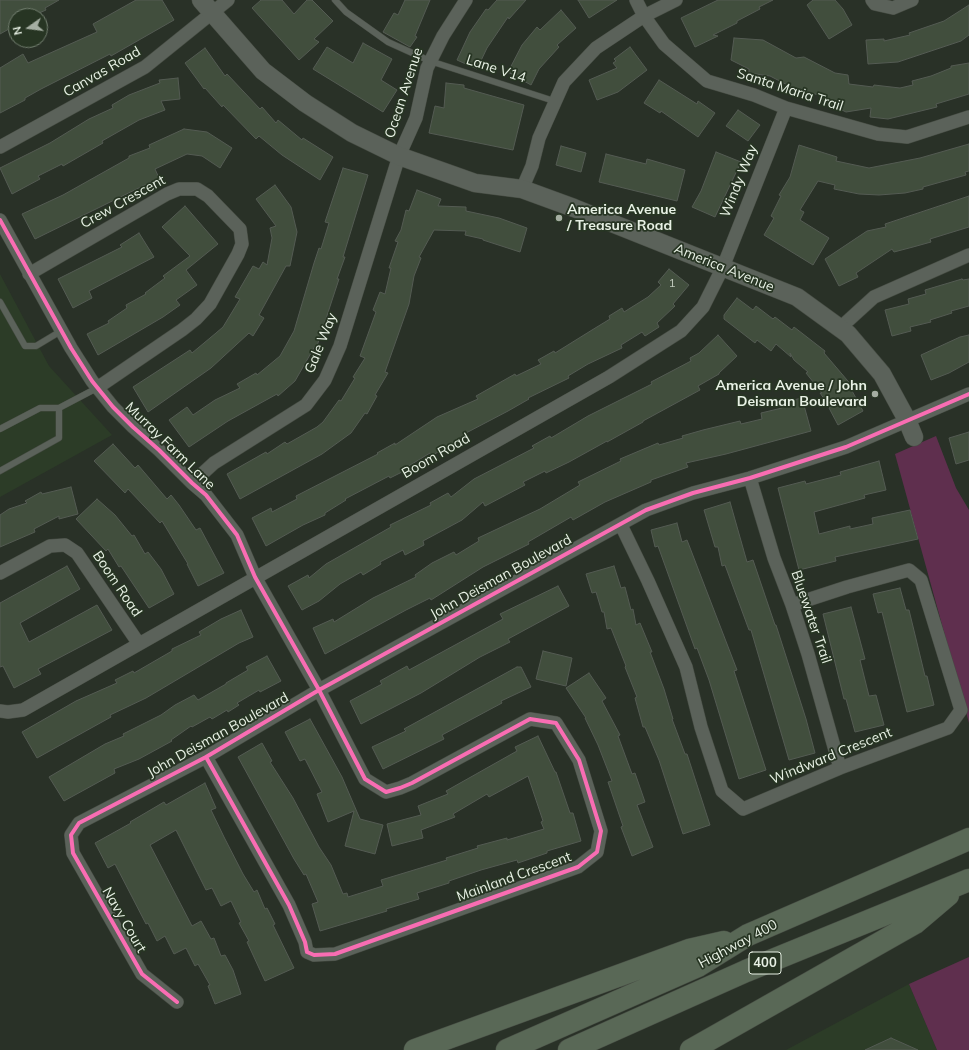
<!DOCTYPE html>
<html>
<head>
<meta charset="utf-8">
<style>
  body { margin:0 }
  #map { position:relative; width:969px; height:1050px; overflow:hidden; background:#293127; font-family:Mulish,sans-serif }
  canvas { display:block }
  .north { position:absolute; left:8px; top:8px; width:40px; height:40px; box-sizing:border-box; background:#273523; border:1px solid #748071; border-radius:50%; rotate:256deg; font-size:11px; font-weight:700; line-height:16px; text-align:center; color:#e8f1e5 }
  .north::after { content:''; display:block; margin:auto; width:14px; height:18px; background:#a5aea2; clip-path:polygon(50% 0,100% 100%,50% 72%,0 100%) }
</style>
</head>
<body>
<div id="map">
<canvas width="969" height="1050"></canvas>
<div class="north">N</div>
</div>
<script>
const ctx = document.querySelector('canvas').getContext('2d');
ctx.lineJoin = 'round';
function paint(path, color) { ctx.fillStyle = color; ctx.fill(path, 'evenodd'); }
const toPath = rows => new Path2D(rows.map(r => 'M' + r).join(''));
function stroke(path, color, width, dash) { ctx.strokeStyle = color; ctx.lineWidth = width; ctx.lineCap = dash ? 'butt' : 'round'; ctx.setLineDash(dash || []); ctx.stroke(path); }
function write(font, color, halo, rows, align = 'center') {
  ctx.font = font + ' Mulish,sans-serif'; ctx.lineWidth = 3.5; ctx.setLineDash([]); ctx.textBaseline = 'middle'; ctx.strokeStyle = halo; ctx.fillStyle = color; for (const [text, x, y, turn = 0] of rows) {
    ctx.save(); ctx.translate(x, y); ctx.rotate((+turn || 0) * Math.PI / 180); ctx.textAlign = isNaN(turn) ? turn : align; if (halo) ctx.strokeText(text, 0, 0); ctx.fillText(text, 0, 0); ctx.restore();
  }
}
paint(toPath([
  [0,274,49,366,112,435,0,497],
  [909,984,937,1050,786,1050]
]), '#2c3c27');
paint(toPath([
  [936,436,956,488,969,510,969,723,895,454],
  [969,957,969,1050,937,1050,909,984]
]), '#5f2f4e');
const building = toPath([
  [0,0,59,0,45,8,46,10,32,16,16,16,16,25,0,34,0,0],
  [136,0,162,0,174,20,111,56,110,54,41,89,25,98,25,100,0,113,0,68,23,54,28,63,97,32,93,24,136,0],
  [261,0,282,0,294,14,307,0,312,0,333,21,314,39,319,42,299,60,252,8,261,0],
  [405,0,430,0,415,36,417,37,410,47,383,32,394,13,398,15,405,0],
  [497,0,526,0,509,19,508,17,487,48,477,69,457,60,470,32,486,9,488,10,497,0],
  [578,0,617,0,589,18,578,0],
  [718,0,773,0,759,7,760,9,737,21,737,23,713,35,718,36,695,47,681,18,718,0],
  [813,0,835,0,843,9,852,25,829,39,807,5,813,0],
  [969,5,969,35,961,41,898,62,868,64,866,40,884,39,884,41,910,35,909,33,944,21,969,5],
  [561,10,576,28,557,45,559,47,539,69,531,85,508,72,522,45,537,27,540,30,561,10],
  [734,38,763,40,796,58,804,57,835,73,848,75,849,84,873,87,874,85,900,88,913,85,912,81,931,76,951,68,951,66,969,63,969,94,936,104,937,107,888,119,870,117,871,108,846,112,823,101,822,95,801,92,770,76,749,73,749,69,731,60,734,38],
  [363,43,392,59,381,80,397,90,383,112,313,69,327,47,353,63,363,43],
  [630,47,647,70,618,92,597,100,589,80,617,68,613,63,616,61,614,59,630,47],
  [205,48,225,76,227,74,260,109,262,107,276,123,278,120,302,140,303,138,333,157,320,180,282,155,259,136,256,139,223,105,222,107,205,88,204,89,185,63,205,48],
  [178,78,180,99,161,101,165,110,139,120,102,141,103,143,63,166,62,164,38,176,40,179,12,194,0,168,50,143,89,119,113,108,112,105,129,95,160,83,159,80,178,78],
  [659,80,697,104,698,101,715,113,698,137,661,111,660,113,644,103,659,80],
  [446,83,464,85,464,88,524,105,513,150,429,133,435,106,444,108,446,83],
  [738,110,760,125,748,141,726,126,738,110],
  [184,129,207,132,232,148,220,168,202,156,187,154,155,169,159,178,35,239,22,214,63,195,129,158,129,156,150,148,149,145,184,129],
  [969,144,969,171,965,172,966,175,923,187,923,189,905,193,879,195,859,194,834,189,835,185,818,181,800,210,804,212,800,220,829,238,813,265,764,235,774,218,771,216,781,196,779,195,790,177,799,145,837,157,836,161,869,168,920,158,969,144],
  [561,146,586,153,581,172,556,165,561,146],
  [716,152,741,162,715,217,692,207,701,191,716,152],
  [606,154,646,164,647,159,685,170,677,201,599,182,606,154],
  [343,168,368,175,343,257,345,257,337,279,339,279,317,346,315,346,295,381,278,396,277,394,228,421,189,447,169,420,187,407,193,415,215,400,240,388,237,384,256,373,257,375,280,356,294,331,314,263,319,248,321,249,329,223,325,222,343,168],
  [275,185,291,207,297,232,290,266,286,266,259,315,264,318,253,336,249,333,211,368,148,412,133,387,190,350,192,353,216,333,223,327,240,299,235,297,253,266,259,269,263,262,267,265,272,238,270,228,276,226,256,199,275,185],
  [417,190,441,199,438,206,466,207,466,211,499,218,527,228,520,252,483,240,483,239,465,235,466,231,434,230,419,257,421,258,414,276,409,304,385,372,388,373,375,395,377,396,367,414,365,413,351,433,322,454,240,499,227,474,266,452,267,454,285,442,287,444,317,427,323,422,339,400,341,401,355,378,353,377,365,358,360,356,376,312,373,310,380,292,385,294,391,268,389,268,398,242,395,241,401,230,406,210,409,211,417,190],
  [969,196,969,227,930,239,931,242,913,247,894,252,892,249,856,273,858,277,839,286,825,259,867,231,886,227,885,224,969,196],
  [185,206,218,244,186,270,197,285,176,300,180,305,163,317,98,355,87,334,109,323,108,321,127,308,126,305,146,294,145,293,165,278,163,276,190,256,162,227,185,206],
  [139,233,154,257,89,291,92,298,73,308,58,279,122,247,120,245,139,233],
  [669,269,689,285,673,304,675,306,657,323,659,327,645,336,642,332,621,345,622,348,588,364,568,376,569,378,528,398,529,399,508,411,466,433,468,435,448,445,449,446,431,456,430,453,407,467,408,469,390,478,389,476,345,499,346,500,325,513,325,515,303,525,266,546,252,518,271,508,272,512,297,499,296,496,378,454,377,453,395,443,395,445,437,417,478,399,476,396,515,374,516,376,541,364,538,360,554,351,555,353,592,330,610,319,609,316,622,308,624,312,648,297,661,285,658,282,669,269],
  [962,279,963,280,969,279,969,306,951,311,952,313,930,320,931,322,910,327,911,331,892,336,885,310,909,304,908,299,926,294,925,290,962,279],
  [737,298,753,310,756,306,773,319,775,317,792,330,794,327,825,351,824,353,853,387,851,389,863,411,838,425,829,408,830,407,820,393,822,393,806,373,808,372,794,360,790,353,791,357,776,344,771,351,757,340,755,343,724,319,724,315,737,298],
  [718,335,737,356,719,373,719,374,698,386,700,390,643,421,643,422,607,442,607,441,569,462,546,473,545,471,523,482,525,485,485,506,483,502,462,520,423,541,424,545,405,555,403,550,380,562,381,564,363,575,361,572,340,584,319,601,302,610,288,586,308,575,309,578,326,564,391,527,390,525,431,505,430,503,448,493,451,497,474,479,534,448,532,446,550,436,551,438,588,416,652,384,651,382,691,361,690,358,699,353,718,335],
  [969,335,969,362,949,373,931,380,921,355,960,337,969,335],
  [802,398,811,431,726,454,686,463,688,467,651,480,651,482,605,502,573,520,571,517,528,542,529,544,483,567,431,600,430,598,406,610,325,654,313,628,333,619,334,622,373,598,416,577,415,575,432,563,454,552,456,555,479,541,478,538,540,509,580,485,578,482,621,461,620,459,658,443,659,445,683,438,682,436,703,430,740,421,741,424,762,419,761,413,782,408,781,403,802,398],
  [969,432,969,460,956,464,949,438,969,432],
  [113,444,135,468,138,465,167,499,171,495,179,505,196,530,200,528,224,573,198,586,187,564,188,564,162,521,160,523,128,489,125,493,94,461,113,444],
  [879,461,886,490,864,495,865,498,814,512,819,534,850,526,850,529,873,524,872,518,910,510,918,539,835,557,836,561,799,570,778,488,805,481,806,484,841,475,840,472,879,461],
  [71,487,78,514,59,519,59,516,34,529,35,532,0,547,0,515,9,509,27,503,25,501,41,492,42,494,71,487],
  [97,499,115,515,132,536,134,535,145,554,148,552,161,569,174,594,149,608,121,566,119,567,108,549,106,551,76,519,97,499],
  [730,502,747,562,753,560,775,625,776,625,806,719,815,753,789,760,751,630,749,630,725,565,722,566,718,547,715,547,704,510,730,502],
  [677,523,682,542,687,540,737,670,734,671,766,770,739,779,709,680,697,648,695,649,658,546,655,547,651,530,677,523],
  [67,566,80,589,20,623,29,642,97,605,112,630,38,669,41,674,14,688,3,666,0,667,0,603,67,566],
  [614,566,621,588,625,587,631,610,633,609,636,625,640,623,652,652,650,652,664,689,673,719,672,719,685,754,687,754,710,825,683,834,659,760,645,727,643,727,635,698,637,697,625,667,626,666,611,628,607,629,604,612,602,612,596,592,592,593,586,574,614,566],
  [558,586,569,606,508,639,510,642,480,657,421,693,361,724,350,701,382,684,380,681,407,666,409,670,503,619,500,614,558,586],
  [900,588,906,610,909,610,925,676,927,676,934,705,907,712,882,612,878,613,873,594,900,588],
  [851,607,865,659,860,660,869,696,876,695,884,725,855,732,846,699,844,699,823,614,851,607],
  [241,610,253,637,239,643,146,698,110,715,111,717,37,758,22,732,76,701,117,683,115,680,133,671,134,673,172,651,172,649,201,635,199,632,221,619,241,610],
  [543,651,572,658,566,686,536,679,543,651],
  [267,656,281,681,260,692,259,690,237,703,239,705,228,712,227,710,212,719,210,717,192,727,191,726,171,740,172,741,139,759,114,769,115,773,64,801,49,777,105,744,124,736,123,734,161,715,175,705,194,695,198,700,226,684,226,683,248,670,246,667,267,656],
  [517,667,521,667,531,687,501,701,502,703,442,735,444,739,383,769,372,747,406,731,404,729,517,667],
  [589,673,606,698,602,701,620,735,618,736,632,774,635,773,645,802,637,805,653,847,632,856,621,827,623,826,608,782,612,781,598,745,585,718,586,718,566,688,589,673],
  [310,719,342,777,360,819,383,825,375,854,345,846,354,811,328,822,317,794,322,792,305,759,300,761,285,732,310,719],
  [538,736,555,772,556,772,570,813,573,813,581,841,547,851,547,853,518,863,517,860,481,870,449,881,449,883,417,893,419,899,386,909,387,911,320,931,312,904,318,902,306,874,304,875,294,859,238,757,262,743,272,761,270,762,293,798,319,847,331,865,343,894,347,893,348,897,383,886,381,880,447,860,446,858,478,848,477,846,507,838,507,840,544,829,541,822,543,821,528,776,489,797,487,794,453,814,455,817,421,830,423,838,392,846,387,824,421,815,418,806,448,794,446,791,517,751,515,747,538,736],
  [205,783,216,808,211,810,224,837,243,874,254,892,257,890,265,909,267,908,275,924,273,925,294,968,265,981,247,942,249,941,239,923,241,922,231,901,221,906,212,888,206,890,176,830,150,845,192,926,201,921,211,939,214,938,221,956,225,955,233,970,241,994,215,1004,208,986,210,985,198,964,195,966,186,948,174,954,165,936,157,941,148,923,146,924,115,864,108,868,95,843,131,823,130,822,164,802,166,805,205,783],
  [891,1038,918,1050,865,1050,891,1038]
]);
paint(building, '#414e3d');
stroke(building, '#545b53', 1);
const lane = toPath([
  [335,0,346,12,388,42,430,61,554,101],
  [0,302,25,346,36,346,61,331],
  [0,429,40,408,59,408,97,388],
  [0,471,59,438,59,408]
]);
const street = toPath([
  [636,0,644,16,664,44,707,81,754,95,786,108,878,134,907,137,969,117],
  [872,0,875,4,893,8,912,0],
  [0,147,145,67,228,0],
  [522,189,532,166,539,138,564,82,596,48,644,16,676,0],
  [0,220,71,348,92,381,113,407,133,427,159,450,192,483,206,495,237,535,255,577,319,690,365,779,386,792,400,788,412,783,530,719,556,723,579,760,601,831,597,852,578,867,335,954,314,955,307,952,305,942,289,905,206,757],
  [29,274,167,194,179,189,197,189,208,196,240,229,242,244,238,254,210,304,196,319,182,330,97,388],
  [840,328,874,297,969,255],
  [750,478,774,558,792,605,808,654,840,768],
  [192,483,214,463,306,405,325,380,340,346,399,156,416,118,427,68,443,36,466,0],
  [621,525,648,581,686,667,701,727,722,791,743,809,840,768,948,728,961,710,921,580,909,570,847,587,792,605],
  [0,573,50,546,65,545,77,553,139,644],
  [0,711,8,712,23,710,609,377,681,331,703,307,723,267,786,108],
  [177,1002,142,974,73,853,71,835,79,823,206,757,319,690,646,510,693,493,750,478,846,447,969,394]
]);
const secondary = toPath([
  [201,0,263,71,305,103,352,133,399,156,475,183,522,189,574,208,797,297,848,334,882,374,907,420,914,437]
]);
const highway = toPath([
  [415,1050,689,950,724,942],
  [507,1050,698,966,748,935,969,839],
  [569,1050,746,971,969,880],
  [691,1050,915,923,948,895]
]);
stroke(lane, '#464c43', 7);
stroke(street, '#464c43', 14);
stroke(secondary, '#464c43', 19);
stroke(highway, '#464c43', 23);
stroke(lane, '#5b625a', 6);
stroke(street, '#5b625a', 13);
stroke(secondary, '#5b625a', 18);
stroke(highway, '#596856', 22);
stroke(toPath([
  [0,220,71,348,92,381,113,407,133,427,159,450,192,483,206,495,237,535,255,577,319,690,365,779,386,792,400,788,412,783,530,719,556,723,579,760,601,831,597,852,578,867,335,954,314,955,307,952,305,942,289,905,206,757],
  [177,1002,142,974,73,853,71,835,79,823,206,757,319,690,646,510,693,493,750,478,846,447,969,394]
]), '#f96db3', 4);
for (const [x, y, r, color] of [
  [559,218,4,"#a5aea2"],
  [875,394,4,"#a5aea2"]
]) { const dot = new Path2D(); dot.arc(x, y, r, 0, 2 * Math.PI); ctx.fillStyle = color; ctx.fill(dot); stroke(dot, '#273523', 1.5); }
write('12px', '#bec8bb', null, [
  ["1",672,283]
]);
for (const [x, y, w] of [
  [765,963,32]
]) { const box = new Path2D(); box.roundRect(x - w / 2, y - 11, w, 22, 3); ctx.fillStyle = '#273523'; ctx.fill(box); stroke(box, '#e8f1e5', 1); }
write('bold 13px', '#e8f1e5', null, [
  ["400",765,963]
]);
write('14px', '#e8f1e5', '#273523', [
  ["Lane V14",496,69,18],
  ["Canvas Road",102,72,-30],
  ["Santa Maria Trail",790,90,18],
  ["Ocean Avenue",404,93,-72],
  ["Windy Way",739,181,-68],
  ["Crew Crescent",123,202,-29],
  ["America Avenue",724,268,22],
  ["Gale Way",321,343,-68],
  ["Murray Farm Lane",170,446,44],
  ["Boom Road",436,456,-30],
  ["John Deisman Boulevard",501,577,-29],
  ["Boom Road",117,584,56],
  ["Bluewater Trail",811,617,71],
  ["John Deisman Boulevard",218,735,-29],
  ["Windward Crescent",831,756,-22],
  ["Mainland Crescent",514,877,-20],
  ["Navy Court",124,920,60],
  ["Highway 400",738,944,-28]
]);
write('bold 14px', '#e8f1e5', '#273523', [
  ["America Avenue",567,210],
  ["/ Treasure Road",567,226],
  ["America Avenue / John",867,386,"right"],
  ["Deisman Boulevard",867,402,"right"]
], 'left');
</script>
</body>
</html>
